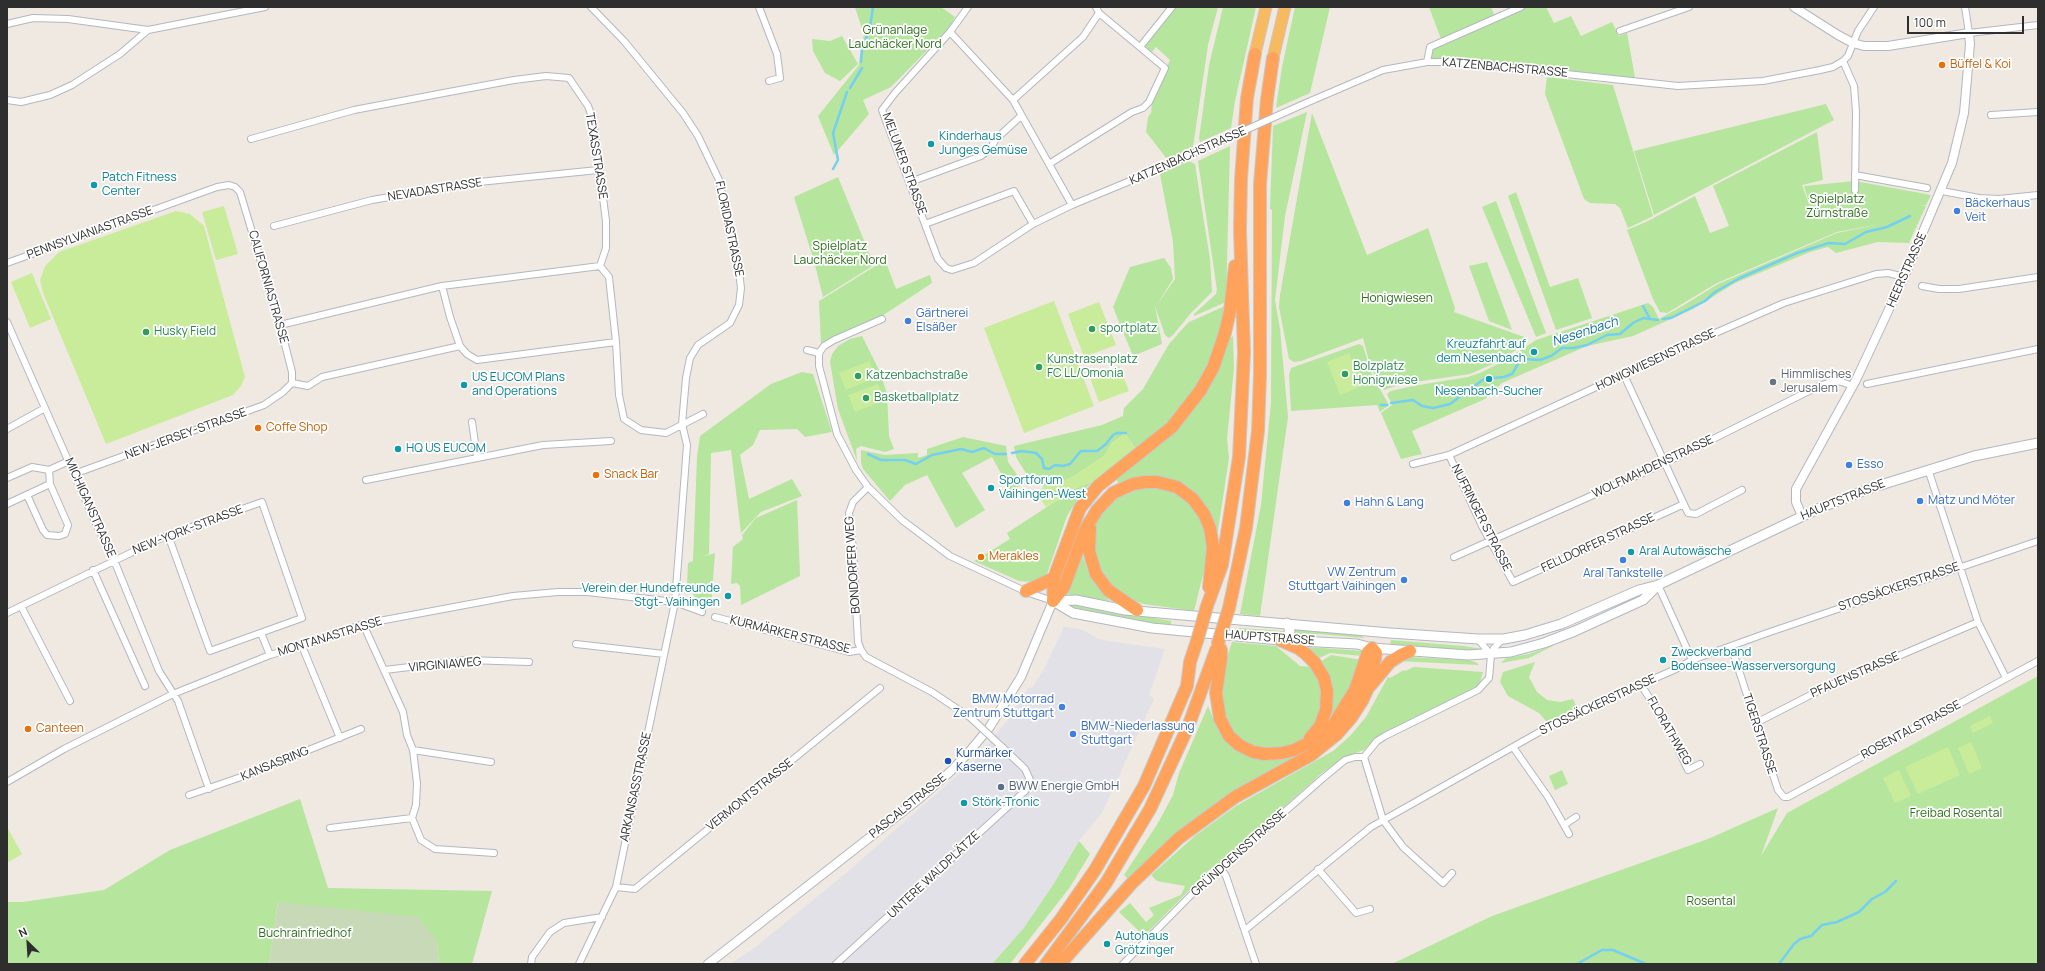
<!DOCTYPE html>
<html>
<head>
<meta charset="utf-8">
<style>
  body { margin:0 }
  #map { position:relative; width:2045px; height:971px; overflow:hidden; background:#efe9e1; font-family:Manrope,sans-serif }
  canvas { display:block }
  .frame { position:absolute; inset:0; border:8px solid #2e2e2e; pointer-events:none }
  .north { position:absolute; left:8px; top:923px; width:40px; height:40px; -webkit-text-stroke:3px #fff; paint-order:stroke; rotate:335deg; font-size:11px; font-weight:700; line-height:16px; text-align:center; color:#2e2e2e }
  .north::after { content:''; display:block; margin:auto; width:14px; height:18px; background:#2e2e2e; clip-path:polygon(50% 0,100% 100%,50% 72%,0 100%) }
  .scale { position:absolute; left:1907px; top:16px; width:117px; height:18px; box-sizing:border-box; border:2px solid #2e2e2e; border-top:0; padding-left:5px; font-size:12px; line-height:14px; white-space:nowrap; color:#2e2e2e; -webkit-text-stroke:3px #fff; paint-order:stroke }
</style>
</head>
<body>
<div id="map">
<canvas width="2045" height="971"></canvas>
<div class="frame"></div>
<div class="north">N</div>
<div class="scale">100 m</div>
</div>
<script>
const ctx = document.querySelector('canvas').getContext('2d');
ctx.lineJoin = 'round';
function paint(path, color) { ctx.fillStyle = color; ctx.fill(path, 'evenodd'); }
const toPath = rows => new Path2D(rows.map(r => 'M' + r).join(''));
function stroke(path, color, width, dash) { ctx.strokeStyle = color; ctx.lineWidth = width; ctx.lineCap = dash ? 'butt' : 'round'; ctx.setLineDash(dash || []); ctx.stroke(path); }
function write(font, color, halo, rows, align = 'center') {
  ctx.font = font + ' Manrope,sans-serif'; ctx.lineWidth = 3.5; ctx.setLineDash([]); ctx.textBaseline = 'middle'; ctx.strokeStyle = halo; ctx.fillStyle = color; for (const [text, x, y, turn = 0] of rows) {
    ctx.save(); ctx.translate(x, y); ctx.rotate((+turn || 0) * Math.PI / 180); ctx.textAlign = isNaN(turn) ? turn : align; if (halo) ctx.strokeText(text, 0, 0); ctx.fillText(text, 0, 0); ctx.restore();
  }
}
paint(toPath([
  [1064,627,1081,629,1098,639,1108,641,1165,649,1149,695,1154,699,1102,813,1078,842,1053,885,1023,929,992,964,730,964,752,950,846,873,976,759,1006,722,1029,687,1032,688,1044,669]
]), '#e3e1e8');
paint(toPath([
  [855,7,941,7,955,17,949,28,891,87,863,100,869,114,834,155,818,116,859,65,861,46,864,35],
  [1176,7,1218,7,1208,45,1193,147,1167,159,1146,132,1148,117,1151,113,1152,103,1170,60,1156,47,1151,53,1144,46],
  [1223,7,1256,7,1235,101,1231,128,1200,142,1199,139,1209,65],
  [1295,7,1330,7,1310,93,1276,108,1282,67],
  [1429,7,1491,7,1496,19,1521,7,1546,7,1554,23,1571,16,1581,36,1612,22,1619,36,1627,33,1636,83,1427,62,1430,47,1443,41,1441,39],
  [842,36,858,64,840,81,825,73,813,51,812,39,830,41],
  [1547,77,1613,85,1653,216,1628,228,1620,208,1615,204,1590,203,1584,199,1545,94],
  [1826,104,1834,120,1654,215,1634,151],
  [1307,112,1285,216,1275,300,1280,329,1288,417,1260,616,1240,614,1261,505,1271,403,1272,210,1270,209,1273,126],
  [1312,113,1367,255,1428,228,1455,308,1454,312,1527,338,1524,345,1495,363,1470,374,1401,384,1384,390,1371,369,1363,338,1301,361,1294,362,1289,359,1279,307,1280,295],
  [1817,132,1823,180,1802,185,1813,215,1804,186,1855,181,1931,195,1926,205,1921,205,1926,206,1909,243,1878,242,1836,253,1828,247,1810,252,1735,283,1693,309,1633,336,1587,346,1502,383,1485,399,1412,431,1422,454,1401,459,1381,413,1392,405,1387,394,1391,391,1413,386,1468,377,1480,373,1506,360,1536,340,1648,303,1653,307,1659,319,1684,305,1718,284,1837,233,1881,224,1837,232,1717,283,1667,313,1660,312,1653,299,1627,230,1646,222,1695,196,1710,233,1729,226,1713,186],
  [1230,146,1226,302,1194,316,1194,314,1216,294,1217,290,1198,161],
  [1189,161,1195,164,1200,197,1210,259,1212,292,1191,313,1173,335,1169,338,1165,335,1155,306,1162,344,1133,356,1113,307,1130,267,1164,258,1171,268,1173,279,1156,306,1175,279,1173,242,1160,174],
  [838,177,874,265,823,297,814,261,794,197],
  [1516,192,1550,287,1578,278,1592,318,1556,330,1508,196],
  [1496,201,1546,333,1536,337,1482,207],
  [885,260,896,289,930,275,932,283,885,314,821,344,819,301],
  [1487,262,1512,330,1489,321,1469,266],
  [1225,306,1223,322,1209,364,1197,385,1170,421,1137,450,1125,434,1113,442,1104,456,1071,478,1044,487,1030,480,1016,457,1014,446,1102,425,1123,416,1124,408,1143,389,1169,344,1185,326,1189,322],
  [862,336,880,372,887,394,889,436,894,449,885,452,861,446,856,449,857,461,838,409,830,362,832,354,838,346,850,339],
  [1233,336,1234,368,1227,439,1229,458,1217,537,1215,524,1207,508,1195,493,1185,486,1119,484,1116,479,1148,454,1222,360,1229,339],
  [1359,344,1363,346,1372,375,1389,405,1380,412,1377,405,1291,411,1289,375,1291,368],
  [802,372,813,374,832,432,805,437,797,429,760,430,753,445,740,455,749,499,792,479,802,496,761,512,741,533,731,450,711,453,709,554,702,557,715,553,711,607,695,597,687,585,688,563,693,561,697,457,700,436,771,384],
  [963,437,1006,446,1008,462,1023,483,1011,492,992,457,962,473,985,510,956,528,927,475,905,485,890,501,863,469,861,463,861,450,885,455,918,453,918,458,927,455,927,449],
  [1093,481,1082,492,1067,516,1047,574,1044,577,1033,582,1019,581,974,561,1010,539,1007,533,1076,488],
  [1147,486,1166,489,1178,494,1191,504,1206,528,1207,559,1194,611,1144,604,1129,599,1116,593,1094,562,1094,530,1097,519,1106,507,1122,493],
  [797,500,800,576,741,605,740,586,737,583,731,584,733,547,743,539,742,535,756,518],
  [1082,554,1091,579,1110,601,1065,594],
  [1069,603,1171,621,1171,626,1104,615,1068,606],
  [1239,628,1284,631,1286,631,1285,636,1238,633],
  [1292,629,1360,634,1364,638,1319,634,1292,636],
  [1391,640,1463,646,1483,649,1470,651,1390,645],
  [1232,642,1276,646,1300,666,1314,667,1322,685,1322,709,1310,733,1303,739,1276,750,1249,745,1234,734,1227,724,1220,699,1226,660],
  [1555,645,1529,658,1501,663,1506,658,1529,654],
  [1305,647,1364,651,1363,656,1330,653,1317,659],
  [1331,655,1362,660,1359,672,1328,722,1326,720,1320,662],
  [1409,657,1468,660,1476,662,1479,665,1397,661],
  [1535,662,1529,677,1537,692,1547,700,1560,702,1573,699,1577,708,1547,722,1539,713,1508,696,1500,682,1503,672],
  [1414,667,1483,672,1480,683,1469,693,1385,732,1373,741,1364,750,1344,757,1322,773,1220,864,1209,870,1144,936,1119,912,1130,903,1146,922,1154,915,1149,908,1181,895,1185,886,1157,881,1151,875,1196,835,1236,806,1333,751,1350,736,1366,717,1388,677,1390,678,1404,670,1405,671],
  [2038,676,2038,964,1392,964,1492,916,1708,839,1778,808,1761,856,1787,813],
  [1208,706,1218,730,1229,744,1265,760,1278,760,1301,754,1260,776,1210,807,1175,835,1128,879,1124,875,1158,823,1173,795,1179,773],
  [1562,770,1568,784,1555,790,1549,776],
  [300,799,328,888,492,891,472,964,439,964,437,941,278,902,269,964,7,964,7,902,23,902,104,890,170,850],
  [1079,841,1090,854,1070,887,1010,964,992,964,1023,929,1053,885]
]), '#b6e59e');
paint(toPath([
  [278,902,418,917,437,941,439,964,269,964]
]), '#c8d9b8');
paint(toPath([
  [224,206,238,254,216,260,202,212],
  [176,211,190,214,204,226,245,377,241,386,233,395,106,444,43,293,40,280,45,266,59,252],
  [32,273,51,319,30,328,11,282],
  [1054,301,1094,406,1024,433,984,328],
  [1099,302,1116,345,1084,357,1068,314],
  [1349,353,1362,386,1340,395,1327,362],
  [869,361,876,378,846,390,839,373],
  [1119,366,1129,391,1099,402,1090,378],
  [878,384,885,400,855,412,848,395],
  [1125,434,1137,450,1093,481,1076,488,1046,507,1036,492,1044,487,1071,478,1104,456,1113,442],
  [1990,716,1993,723,1973,733,1970,726],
  [1971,742,1982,768,1969,774,1958,748],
  [1948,747,1960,775,1918,794,1905,767],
  [1899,770,1911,796,1895,803,1883,778],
  [7,827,22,854,7,863]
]), '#c9ec9a');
stroke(toPath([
  [861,62,862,50,870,27,873,7],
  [850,88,862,68],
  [833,169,838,160,833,133,847,92],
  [1643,306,1650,319],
  [1663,319,1671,318,1705,301,1715,292,1740,278,1797,253,1829,243,1845,244,1866,232,1887,227,1910,216],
  [1391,403,1413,400,1422,406,1433,408,1450,404,1484,379,1504,377,1512,374,1518,364,1523,359,1540,360,1551,356,1562,348,1573,348,1587,345,1607,335,1620,334,1633,323,1643,318,1658,320],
  [1381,405,1387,405],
  [1012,453,1022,451,1036,453,1042,459,1044,468,1049,469,1055,465,1063,466,1070,464,1081,451,1097,451,1106,444,1113,435,1117,433,1126,433],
  [868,454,881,460,905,460,916,464,932,455,961,449,972,452,984,448,995,454,1006,454],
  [1577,964,1602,950,1613,950,1646,964],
  [1779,964,1794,944,1800,939,1811,936,1822,925,1837,922,1859,912,1872,899,1885,892,1896,881]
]), '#75cff0', 2.5);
const minor = toPath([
  [759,7,777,54,780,78,769,81],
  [968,7,950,32,895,93,882,110,938,259,946,268,952,270,974,263,1033,224,1072,205,1166,166,1205,148],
  [1965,7,1969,33,2038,25],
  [7,24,33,18,68,19,148,30,265,7],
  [1620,31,1689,7],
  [950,32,1013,100,1072,205],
  [1140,47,1172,7],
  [1843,61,1854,86,1856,112,1855,190],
  [1427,62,1430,47,1521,7],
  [7,100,21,102,50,95,72,85,120,54,148,30],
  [1013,100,1083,37,1099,13],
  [1306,103,1383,70,1427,62,1455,62,1678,86,1763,81,1820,70,1833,67,1843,61,1848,56,1858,31,1874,7],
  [1991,115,2038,112],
  [251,139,354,110,449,92,514,80,546,76,569,78,588,106,593,119,606,221,606,248,600,266],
  [1049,164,1132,112,1143,108,1149,102,1165,68,1099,13,1096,7],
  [1855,175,1927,188],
  [910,182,981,156,990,149,996,139,1021,116],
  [1942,191,1979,198,1999,199,2038,195],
  [925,224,1014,191,1033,224],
  [274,226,372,200,479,182,598,170],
  [7,263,217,187,229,185,235,187,240,192,280,325,292,372,292,383],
  [600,266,609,277,616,342,619,395,624,419,641,430,666,433,703,414],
  [442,286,450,317,460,346],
  [1922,286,1939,289,1959,289,2038,277],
  [7,322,97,526,114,560,159,671,178,701,209,789],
  [280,325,442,286,600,266],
  [807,350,819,353],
  [819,353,819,366,837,434,856,470,868,487,902,520,950,556,1029,593,1053,601],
  [819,353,824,346,834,340,882,319],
  [1624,375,1688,513,1696,514,1742,490],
  [292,383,308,386,322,377,460,346,467,354,477,360,616,342],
  [1867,384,2038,349],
  [472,422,477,457],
  [7,429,45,408],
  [1449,455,1482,526,1513,582,1684,504],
  [1413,464,1449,455,1672,352,1784,303,1876,274,1888,273,1904,277],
  [1928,469,1978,622,2006,678],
  [74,474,264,405,283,392,292,383],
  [7,478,32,467,49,470],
  [366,480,543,445,611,441],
  [868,487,853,502,849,513,853,549,858,642,861,650,866,657,932,692,971,718],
  [27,495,43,530,47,535,59,536,65,534,68,525,50,484],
  [7,504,50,484,49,470,69,461],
  [1454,557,1665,463,1819,386,1834,381,1842,382,1852,386],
  [93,570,145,686],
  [1658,585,1692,660],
  [21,606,70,701],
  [7,613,149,544,168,535,262,502,302,618,210,651,168,535],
  [715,617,849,652,861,650],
  [363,624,403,712,407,735,413,750,417,783,416,805,412,818,421,840,435,849,494,853],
  [261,633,270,655],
  [1478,639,1491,655],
  [576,644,664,654],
  [302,646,340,738],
  [1731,646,1778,790,1784,797,1788,797,2038,661],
  [385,670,466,660,529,662],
  [1641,685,1666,723,1688,770,1700,764],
  [1756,723,1826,687,1978,622],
  [1513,747,1548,797,1564,825,1576,817],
  [413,750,491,762],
  [1364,757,1377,741,1385,736,1478,690,1489,678,1491,655,1494,648,1503,639],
  [1364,757,1383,820,1403,847,1443,883,1452,873],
  [7,782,64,749,173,694,270,655,302,646,363,624,513,596,558,592,587,592,675,602,702,612],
  [189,795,241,777,361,729],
  [1564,825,1569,834],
  [330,828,412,818],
  [1221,868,1226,876,1256,964],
  [1318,869,1356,913,1370,909],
  [616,887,635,889,880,688],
  [1245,930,1371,827,1550,726,1596,704,1676,669,1692,660,1767,633,2038,541],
  [531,964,532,957,550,932,564,923,602,917],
  [579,964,616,887,675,602,687,445,682,424,686,378,690,358,698,345,730,323,739,305,741,288,737,256,730,231,719,180,698,136,683,113,624,41,591,7],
  [836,964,1025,791,1030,780,1025,769,1003,748],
  [1123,964,1200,886,1322,779,1345,760,1355,757,1364,757]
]);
const tertiary = toPath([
  [1794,7,1838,35,1853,43,1864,46,1888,46,1969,33,1970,44,1964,113,1952,163,1904,277,1856,380,1796,489,1796,502,1802,516],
  [708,964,920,798,951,771,969,752,989,728,1021,677,1053,601]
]);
const secondary = toPath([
  [1053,601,1076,600,1125,610,1390,633,1478,639,1504,639,1525,635,1561,624,1639,590,1658,585,1822,507,1871,488,1974,456,2038,443],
  [1053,601,1073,613,1152,628,1280,640,1357,644,1372,648,1468,655,1511,652,1544,643,1575,631,1643,600,1657,586],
  [1285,640,1290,631,1287,623]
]);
const trunk = toPath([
  [1255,54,1266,7],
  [1273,58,1285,7]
]);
const motorway = toPath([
  [1090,528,1089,551,1096,574,1108,590,1137,610],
  [1026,591,1054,578],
  [1053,601,1054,578,1080,508,1098,486,1172,427,1200,391,1213,368,1225,333,1230,311,1235,266],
  [1053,601,1064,587,1085,530,1097,510,1113,493,1133,484,1145,482,1157,482,1177,487,1193,499,1204,514,1210,528,1213,547,1209,587],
  [1207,606,1222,565,1239,457,1244,353,1240,230,1241,179,1247,98,1255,54],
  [1229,608,1246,528,1258,431,1260,375,1260,184,1267,99,1273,58],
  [1280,640,1298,648,1306,654,1315,663,1324,678,1327,691,1326,710,1320,726,1310,738],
  [1370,686,1390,662,1401,655,1410,651],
  [1025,964,1061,919,1095,870,1144,786,1187,686,1190,662,1197,641],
  [1046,964,1106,883,1150,809,1188,727,1216,650],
  [1060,964,1131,884,1179,838,1235,797,1311,755,1337,734,1351,718,1362,701,1368,688,1375,659,1376,653,1372,648,1368,652,1355,690,1332,727,1316,739,1294,750,1282,753,1265,754,1253,752,1239,745,1229,736,1220,719,1216,693,1221,659,1221,650,1218,643]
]);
stroke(minor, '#b4b7c1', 8);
stroke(tertiary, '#b4b7c1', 10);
stroke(secondary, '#b4b7c1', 11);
stroke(trunk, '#c9c9c9', 13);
stroke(motorway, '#c9c9c9', 14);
stroke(minor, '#fff', 6);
stroke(tertiary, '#fff', 8);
stroke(secondary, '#fff', 9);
stroke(trunk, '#f8ba60', 11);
stroke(motorway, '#ffa35c', 12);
const minorBridge = toPath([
  [1205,148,1306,103],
  [971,718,1003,748]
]);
const motorwayBridge = toPath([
  [1197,641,1207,606],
  [1218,643,1229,608]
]);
stroke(minorBridge, '#b4b7c1', 8, []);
stroke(motorwayBridge, '#c9c9c9', 14, []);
stroke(minorBridge, '#fff', 6);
stroke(motorwayBridge, '#ffa35c', 12);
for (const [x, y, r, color] of [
  [1942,65,4,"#e8710a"],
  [931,144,4,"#0f9aa8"],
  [94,185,4,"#0f9aa8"],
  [1957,211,4,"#3f7fe0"],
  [908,321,4,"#3f7fe0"],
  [1092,329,4,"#2e9e5b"],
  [146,332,4,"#2e9e5b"],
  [1534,352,4,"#0f9aa8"],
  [1039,367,4,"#2e9e5b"],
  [1345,374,4,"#2e9e5b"],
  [858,376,4,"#2e9e5b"],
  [1489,379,4,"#0f9aa8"],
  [1773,382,4,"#6b7280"],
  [464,385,4,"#0f9aa8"],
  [866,398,4,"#2e9e5b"],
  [258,428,4,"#e8710a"],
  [398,449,4,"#0f9aa8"],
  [1849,465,4,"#3f7fe0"],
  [596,475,4,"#e8710a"],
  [991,488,4,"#0f9aa8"],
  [1920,501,4,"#3f7fe0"],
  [1347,503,4,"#3f7fe0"],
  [1631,552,4,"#0f9aa8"],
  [981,557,4,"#e8710a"],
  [1623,560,4,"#3f7fe0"],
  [1404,580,4,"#3f7fe0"],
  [728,596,4,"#0f9aa8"],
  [1663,660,4,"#0f9aa8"],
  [1062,707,4,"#3f7fe0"],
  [28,729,4,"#e8710a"],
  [1073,734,4,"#3f7fe0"],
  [948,761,4,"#1a4fb4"],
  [1001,787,4,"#5c6f8a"],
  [964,803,4,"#0f9aa8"],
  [1107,944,4,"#0f9aa8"]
]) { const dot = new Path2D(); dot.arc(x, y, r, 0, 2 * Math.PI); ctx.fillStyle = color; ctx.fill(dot); stroke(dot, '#fff', 1.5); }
write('12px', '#2c6e1b', '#fff', [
  ["Grünanlage",895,31],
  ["Lauchäcker Nord",895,45],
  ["Spielplatz",1837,200],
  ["Zürnstraße",1837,214],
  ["Spielplatz",840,247],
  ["Lauchäcker Nord",840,261],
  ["Honigwiesen",1397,299],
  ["Freibad Rosental",1956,814],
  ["Rosental",1711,902],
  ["Buchrainfriedhof",305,934]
]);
write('12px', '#c56008', '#fff', [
  ["Büffel & Koi",1950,65],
  ["Coffe Shop",266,428],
  ["Snack Bar",604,475],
  ["Merakles",989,557],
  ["Canteen",36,729]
], 'left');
write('12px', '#2e2e2e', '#fff', [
  ["KATZENBACHSTRASSE",1505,68,5],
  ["TEXASSTRASSE",596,156,81],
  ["KATZENBACHSTRASSE",1188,156,-24],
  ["MELUNER STRASSE",904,164,70],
  ["NEVADASTRASSE",435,190,-9],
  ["FLORIDASTRASSE",729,229,78],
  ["PENNSYLVANIASTRASSE",90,233,-20],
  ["HEERSTRASSE",1907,270,-66],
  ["CALIFORNIASTRASSE",268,287,74],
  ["HONIGWIESENSTRASSE",1656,360,-25],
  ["NEW-JERSEY-STRASSE",186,434,-20],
  ["WOLFMAHDENSTRASSE",1653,467,-25],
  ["HAUPTSTRASSE",1843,500,-22],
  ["MICHIGANSTRASSE",90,508,66],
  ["NUFRINGER STRASSE",1481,518,63],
  ["NEW-YORK-STRASSE",188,530,-21],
  ["FELLDORFER STRASSE",1598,543,-25],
  ["BONDORFER WEG",853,565,-94],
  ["STOSSÄCKERSTRASSE",1899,587,-19],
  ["KURMÄRKER STRASSE",790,635,14],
  ["MONTANASTRASSE",330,637,-17],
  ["HAUPTSTRASSE",1270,638,4],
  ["VIRGINIAWEG",445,665,-5],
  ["PFAUENSTRASSE",1855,675,-24],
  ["STOSSÄCKERSTRASSE",1598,705,-25],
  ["ROSENTALSTRASSE",1911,730,-28],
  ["FLORATHWEG",1669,731,60],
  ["TIGERSTRASSE",1759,734,72],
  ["KANSASRING",275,764,-22],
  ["ARKANSASSTRASSE",636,787,-78],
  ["VERMONTSTRASSE",750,795,-39],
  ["PASCALSTRASSE",908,806,-39],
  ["GRÜNDGENSSTRASSE",1239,853,-42],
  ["UNTERE WALDPLÄTZE",934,875,-43]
]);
write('12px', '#0d838f', '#fff', [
  ["Kinderhaus",939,137],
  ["Junges Gemüse",939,151],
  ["Patch Fitness",102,178],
  ["Center",102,192],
  ["Kreuzfahrt auf",1526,345,"right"],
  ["dem Nesenbach",1526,359,"right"],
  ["US EUCOM Plans",472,378],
  ["and Operations",472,392],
  ["Nesenbach-Sucher",1489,392,"center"],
  ["HQ US EUCOM",406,449],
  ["Sportforum",999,481],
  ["Vaihingen-West",999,495],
  ["Aral Autowäsche",1639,552],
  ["Verein der Hundefreunde",720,589,"right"],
  ["Stgt- Vaihingen",720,603,"right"],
  ["Zweckverband",1671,653],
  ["Bodensee-Wasserversorgung",1671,667],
  ["Störk-Tronic",972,803],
  ["Autohaus",1115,937],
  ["Grötzinger",1115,951]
], 'left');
write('12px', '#366cbe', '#fff', [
  ["Bäckerhaus",1965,204],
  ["Veit",1965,218],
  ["Gärtnerei",916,314],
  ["Elsäßer",916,328],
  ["Esso",1857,465],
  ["Matz und Möter",1928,501],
  ["Hahn & Lang",1355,503],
  ["VW Zentrum",1396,573,"right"],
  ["Stuttgart Vaihingen",1396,587,"right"],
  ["Aral Tankstelle",1623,574,"center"],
  ["BMW Motorrad",1054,700,"right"],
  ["Zentrum Stuttgart",1054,714,"right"],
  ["BMW-Niederlassung",1081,727],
  ["Stuttgart",1081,741]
], 'left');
write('12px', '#27864d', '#fff', [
  ["sportplatz",1100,329],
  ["Husky Field",154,332],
  ["Kunstrasenplatz",1047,360],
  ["FC LL/Omonia",1047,374],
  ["Bolzplatz",1353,367],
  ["Honigwiese",1353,381],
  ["Katzenbachstraße",866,376],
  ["Basketballplatz",874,398]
], 'left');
write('12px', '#5b616d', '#fff', [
  ["Himmlisches",1781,375],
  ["Jerusalem",1781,389]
], 'left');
write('12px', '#164399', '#fff', [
  ["Kurmärker",956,754],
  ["Kaserne",956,768]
], 'left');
write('12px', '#4e5e75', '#fff', [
  ["BWW Energie GmbH",1009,787]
], 'left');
write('italic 13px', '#0d6fa3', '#fff', [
  ["Nesenbach",1585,332,-18]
]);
</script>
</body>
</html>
